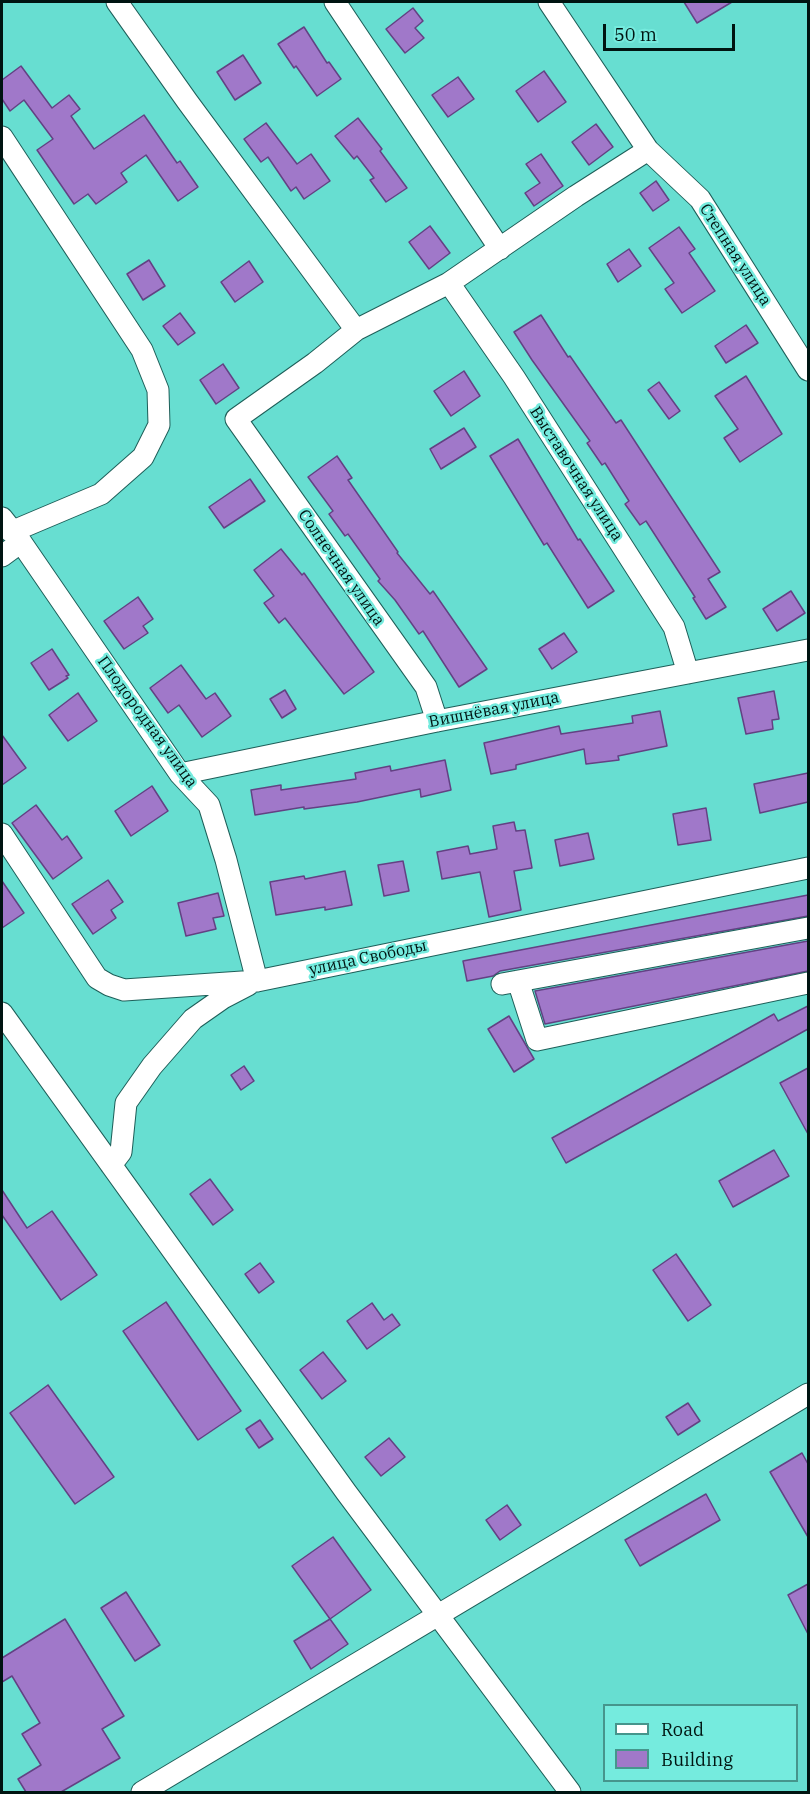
<!DOCTYPE html>
<html>
<head>
<meta charset="utf-8">
<style>
  body { margin:0 }
  #map { position:relative; width:810px; height:1794px; overflow:hidden; background:#67ded1; font-family:"IBM Plex Serif",serif }
  canvas { display:block }
  .frame { position:absolute; inset:0; border:3px solid #001411; pointer-events:none }
  .legend { position:absolute; left:603px; top:1704px; width:195px; height:78px; box-sizing:border-box; background:#75ebde; border:2px solid #46958c; margin:0; padding:8px 10px; list-style:none; font-size:18px; color:#001411 }
  .legend li { display:flex; align-items:center; gap:12px; height:30px }
  .legend b { width:30px; border:2px solid #46958c }
  .scale { position:absolute; left:603px; top:24px; width:132px; height:27px; box-sizing:border-box; border:3px solid #001411; border-top:0; padding-left:8px; font-size:18px; line-height:21px; white-space:nowrap; color:#001411; -webkit-text-stroke:4px #75ebde; paint-order:stroke }
</style>
</head>
<body>
<div id="map">
<canvas width="810" height="1794"></canvas>
<div class="frame"></div>
<ul class="legend">
<li><b style="height:8px;background:#fff"></b>Road</li>
<li><b style="height:16px;background:#a078c9"></b>Building</li>
</ul>
<div class="scale">50 m</div>
</div>
<script>
const ctx = document.querySelector('canvas').getContext('2d');
ctx.lineJoin = 'round';
function paint(path, color) { ctx.fillStyle = color; ctx.fill(path, 'evenodd'); }
const toPath = rows => new Path2D(rows.map(r => 'M' + r).join(''));
function stroke(path, color, width, dash) { ctx.strokeStyle = color; ctx.lineWidth = width; ctx.lineCap = dash ? 'butt' : 'round'; ctx.setLineDash(dash || []); ctx.stroke(path); }
function write(font, color, halo, rows, align = 'center') {
  ctx.font = font + ' "IBM Plex Serif",serif'; ctx.lineWidth = 5; ctx.setLineDash([]); ctx.textBaseline = 'middle'; ctx.strokeStyle = halo; ctx.fillStyle = color; for (const [text, x, y, turn = 0] of rows) {
    ctx.save(); ctx.translate(x, y); ctx.rotate((+turn || 0) * Math.PI / 180); ctx.textAlign = isNaN(turn) ? turn : align; if (halo) ctx.strokeText(text, 0, 0); ctx.fillText(text, 0, 0); ctx.restore();
  }
}
const building = toPath([
  [684,2,732,2,697,23,684,2],
  [413,8,423,21,415,28,424,38,405,53,386,29,413,8],
  [304,27,327,63,329,62,341,79,317,96,296,66,294,68,278,44,304,27],
  [243,55,261,83,235,100,217,72,243,55],
  [21,66,52,108,69,95,80,109,71,116,94,149,144,115,177,163,180,161,198,187,178,201,146,155,121,173,127,182,96,204,88,194,74,204,37,150,53,139,24,100,10,111,2,99,2,80,21,66],
  [544,71,566,102,538,122,516,91,544,71],
  [458,77,474,99,448,117,432,95,458,77],
  [358,118,382,149,380,151,407,188,386,202,370,180,374,178,357,156,354,159,335,136,358,118],
  [266,123,297,164,311,154,330,181,304,199,296,187,291,191,268,157,261,162,244,139,266,123],
  [596,124,613,147,589,165,572,142,596,124],
  [541,154,563,186,534,206,525,193,540,183,526,164,541,154],
  [656,181,669,200,653,211,640,193,656,181],
  [430,226,450,253,429,269,409,242,430,226],
  [679,227,695,249,689,253,715,291,682,313,665,289,674,283,649,248,679,227],
  [629,249,641,266,618,282,607,264,629,249],
  [149,260,165,286,143,300,127,274,149,260],
  [249,261,263,282,235,302,221,282,249,261],
  [180,313,195,333,178,345,163,326,180,313],
  [541,315,568,357,570,356,616,423,621,420,720,572,708,579,726,607,706,619,693,598,695,597,646,521,640,525,625,504,629,501,605,463,602,465,587,443,590,441,532,360,514,332,541,315],
  [746,325,758,343,726,363,715,346,746,325],
  [223,364,239,388,216,404,200,380,223,364],
  [464,371,480,396,451,416,434,391,464,371],
  [746,376,782,434,740,462,724,438,738,429,715,396,746,376],
  [659,382,680,411,669,419,648,390,659,382],
  [464,428,476,447,441,469,430,449,464,428],
  [518,439,578,540,580,539,614,591,588,608,547,543,544,545,490,456,518,439],
  [337,456,352,478,348,480,398,552,397,553,430,594,433,591,487,669,459,687,423,631,419,634,395,600,378,581,380,579,348,534,345,536,329,514,333,511,308,477,337,456],
  [250,479,265,501,224,528,209,507,250,479],
  [281,549,302,575,304,573,374,672,344,694,285,618,279,623,264,603,274,596,254,570,281,549],
  [791,591,805,613,777,631,763,609,791,591],
  [138,597,153,619,143,626,148,633,124,649,104,621,138,597],
  [564,633,577,652,552,669,539,649,564,633],
  [52,649,69,675,66,676,68,678,49,690,31,663,52,649],
  [181,665,206,699,215,693,231,716,202,737,179,705,168,713,150,688,181,665],
  [285,690,296,709,282,718,270,699,285,690],
  [774,691,779,719,772,720,773,729,746,734,738,698,774,691],
  [78,693,97,721,68,741,49,715,78,693],
  [660,711,667,746,618,756,619,760,586,764,584,749,516,765,516,769,491,774,484,743,559,726,561,734,633,723,632,716,660,711],
  [2,735,26,768,2,785,2,735],
  [445,760,451,790,421,797,420,789,357,802,304,809,304,807,255,815,251,790,281,785,281,790,356,779,355,773,390,766,391,771,445,760],
  [808,773,808,802,760,813,754,784,808,773],
  [152,786,168,811,131,836,115,811,152,786],
  [36,805,62,840,67,836,82,858,53,879,12,823,36,805],
  [706,808,711,840,678,845,673,814,706,808],
  [514,822,516,831,525,830,532,868,514,871,521,910,489,917,480,872,442,879,437,852,468,846,470,854,497,849,493,826,514,822],
  [588,833,594,859,560,866,555,840,588,833],
  [403,861,409,891,384,896,378,865,403,861],
  [345,871,352,905,325,910,325,907,276,915,270,882,304,876,305,879,345,871],
  [108,880,123,902,111,910,116,918,93,934,72,904,108,880],
  [2,881,24,913,2,928,2,881],
  [218,893,224,916,213,918,216,929,186,936,178,903,218,893],
  [808,895,808,916,500,971,493,976,467,981,463,961,808,895],
  [808,941,808,971,545,1024,535,991,808,941],
  [808,1006,808,1029,566,1163,552,1138,774,1014,778,1021,808,1006],
  [509,1016,534,1059,514,1072,488,1029,509,1016],
  [244,1066,254,1081,241,1090,231,1075,244,1066],
  [808,1068,808,1134,780,1083,808,1068],
  [774,1150,789,1176,733,1207,719,1181,774,1150],
  [210,1179,233,1210,213,1225,190,1194,210,1179],
  [2,1190,27,1228,52,1211,97,1275,61,1300,2,1215,2,1190],
  [676,1254,711,1305,688,1321,653,1270,676,1254],
  [260,1263,274,1282,259,1293,245,1274,260,1263],
  [166,1302,241,1411,198,1440,123,1331,166,1302],
  [372,1303,384,1320,392,1314,400,1325,367,1349,347,1321,372,1303],
  [323,1352,346,1381,322,1399,300,1370,323,1352],
  [48,1385,114,1477,75,1504,10,1413,48,1385],
  [688,1403,700,1421,678,1435,666,1417,688,1403],
  [260,1420,273,1439,259,1448,246,1429,260,1420],
  [389,1438,405,1457,381,1476,365,1457,389,1438],
  [802,1453,808,1464,808,1537,770,1472,802,1453],
  [706,1494,720,1520,640,1566,625,1540,706,1494],
  [507,1505,521,1525,500,1540,486,1520,507,1505],
  [333,1537,371,1590,330,1619,292,1566,333,1537],
  [808,1584,808,1634,788,1595,808,1584],
  [126,1592,160,1645,135,1661,101,1608,126,1592],
  [65,1619,124,1716,102,1729,120,1758,61,1792,26,1792,18,1779,41,1765,22,1734,40,1723,12,1676,2,1682,2,1658,65,1619],
  [330,1619,348,1644,311,1669,294,1641,330,1619]
]);
paint(building, '#a078c9');
stroke(building, '#634183', 1.5);
const minor = toPath([
  [117,2,187,101,356,330],
  [335,2,500,249],
  [549,2,648,150,700,199,808,370],
  [2,137,142,350,158,390,159,425,143,457,101,494,11,532],
  [449,283,514,377,674,627,688,673],
  [2,518,21,542,180,774,209,805,226,860,257,981],
  [2,556,21,542],
  [437,721,426,687,236,419,315,363,356,330,449,283,576,196,648,150],
  [180,774,437,721,808,650],
  [2,834,97,978,109,985,124,990,257,981,808,868],
  [518,981,537,1040,808,983],
  [502,984,808,928],
  [2,1013,346,1492,570,1792],
  [111,1165,121,1152,126,1103,152,1066,193,1019,223,998,248,985],
  [142,1792,808,1394]
]);
stroke(minor, '#1e5f59', 23);
stroke(minor, '#fff', 21);
write('16px', '#001411', '#75ebde', [
  ["Степная улица",735,255,57],
  ["Выставочная улица",576,474,57],
  ["Солнечная улица",341,568,55],
  ["Вишнёвая улица",494,710,-11],
  ["Плодородная улица",147,722,54],
  ["улица Свободы",368,958,-12]
]);
</script>
</body>
</html>
